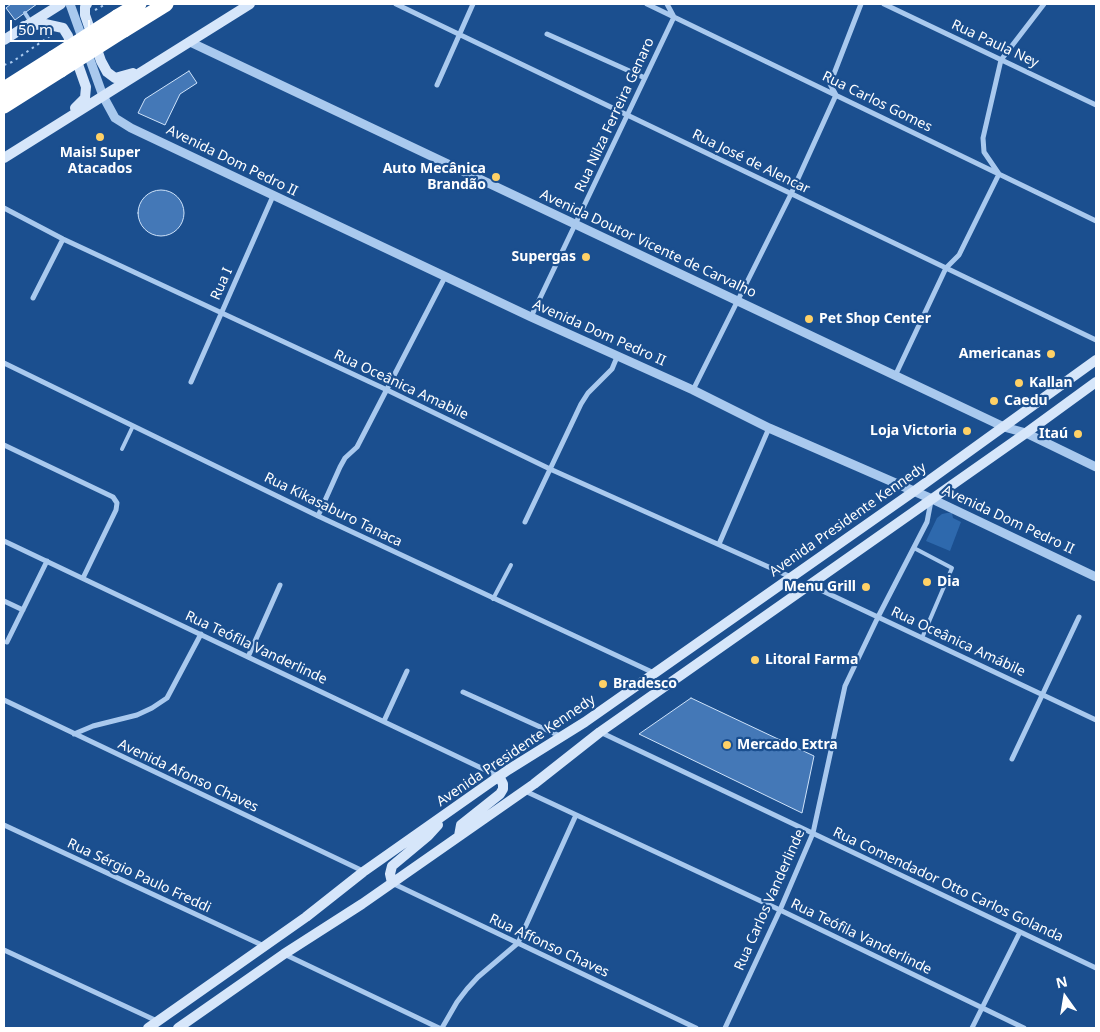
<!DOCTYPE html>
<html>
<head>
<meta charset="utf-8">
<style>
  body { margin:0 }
  #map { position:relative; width:1100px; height:1032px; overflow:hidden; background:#1b4f8f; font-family:"Noto Sans",sans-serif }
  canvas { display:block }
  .frame { position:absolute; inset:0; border:5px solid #fff; pointer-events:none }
  .north { position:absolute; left:1040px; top:972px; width:50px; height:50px; -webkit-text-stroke:4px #1b4f8f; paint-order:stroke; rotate:347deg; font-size:14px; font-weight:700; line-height:20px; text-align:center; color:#fff }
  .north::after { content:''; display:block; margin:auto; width:18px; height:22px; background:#fff; clip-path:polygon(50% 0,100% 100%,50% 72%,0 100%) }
  .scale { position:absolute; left:10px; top:20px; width:80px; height:22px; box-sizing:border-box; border:2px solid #fff; border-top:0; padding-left:6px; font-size:15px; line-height:18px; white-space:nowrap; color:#fff; -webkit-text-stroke:4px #1b4f8f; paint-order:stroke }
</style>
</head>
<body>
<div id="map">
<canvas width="1100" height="1032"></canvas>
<div class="frame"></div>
<div class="north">N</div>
<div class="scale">50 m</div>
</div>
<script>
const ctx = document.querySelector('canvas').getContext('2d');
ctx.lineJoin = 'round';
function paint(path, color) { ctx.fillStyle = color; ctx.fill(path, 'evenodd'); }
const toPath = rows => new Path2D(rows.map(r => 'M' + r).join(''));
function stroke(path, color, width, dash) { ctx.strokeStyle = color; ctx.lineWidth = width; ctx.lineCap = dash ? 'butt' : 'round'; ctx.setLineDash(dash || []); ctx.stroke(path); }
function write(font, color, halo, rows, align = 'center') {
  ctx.font = font + ' "Noto Sans",sans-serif'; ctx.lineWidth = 4.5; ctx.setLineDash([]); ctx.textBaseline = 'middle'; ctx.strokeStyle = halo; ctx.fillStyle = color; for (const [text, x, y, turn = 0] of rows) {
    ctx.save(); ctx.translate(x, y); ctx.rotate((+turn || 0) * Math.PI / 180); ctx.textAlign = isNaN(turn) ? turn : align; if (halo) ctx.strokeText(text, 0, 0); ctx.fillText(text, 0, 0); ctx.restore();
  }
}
paint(toPath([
  [947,513,952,513,953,518,961,522,950,551,926,541,937,518,942,514]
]), '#2e69ad');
const building = toPath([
  [11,4,37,4,15,20,6,8,11,4],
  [189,71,197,83,180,94,165,125,138,113,145,99,189,71],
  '138 213a23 23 0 1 1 46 0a23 23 0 1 1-46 0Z',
  [691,698,814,756,802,813,639,734,691,698]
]);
paint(building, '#4478b7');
stroke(building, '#cfe3fa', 1);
stroke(toPath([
  [95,10,106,4],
  [4,65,12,62,50,36]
]), '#a9c9ee', 2, [2.5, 4]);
stroke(toPath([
  [25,13,30,21],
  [122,449,133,426],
  [914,548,952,568,922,638],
  [493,599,511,565]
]), '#a9c9ee', 4);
stroke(toPath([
  [396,4,1096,340],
  [647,4,1096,221],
  [884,4,1096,105],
  [547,34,645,78],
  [437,85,473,4],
  [4,208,63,239,385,389,550,469,791,577],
  [33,298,63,239],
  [531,317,674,17,667,4],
  [4,363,318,516,654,673],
  [895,376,946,268,959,255,999,174,984,152,983,138,1001,60,1044,4],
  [191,382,273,196],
  [693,390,791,194,836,95,830,84,861,4],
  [4,445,113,497,117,503,116,510,83,578],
  [318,516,340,467,345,458,357,447,445,277],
  [525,522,581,404,588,393,612,369,617,357],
  [4,541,498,776],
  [719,544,769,428],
  [810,585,1096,720],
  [4,601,23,610],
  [7,642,47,561],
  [248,657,280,585],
  [463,692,560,736],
  [4,700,363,871],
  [384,721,407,671],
  [600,732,1096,968],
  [74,734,93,726,137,715,152,708,167,698,201,634],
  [1012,759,1079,617],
  [525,791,780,910,1024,1028],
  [4,825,264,946],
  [392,883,696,1028],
  [4,950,157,1021],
  [284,954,439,1028],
  [442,1028,457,1002,467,989,478,977,518,943,576,815],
  [725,1028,780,910,813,833,845,686,878,617,927,522,931,501],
  [972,1028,1020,932]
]), '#a9c9ee', 5);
stroke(toPath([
  [70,4,103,96,115,118,131,128,531,317,693,390,769,428,932,499,1096,577],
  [190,42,1004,427,1026,433,1096,467]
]), '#a9c9ee', 9);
stroke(toPath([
  [87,4,85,7,85,15,101,61,107,72,115,78,133,73],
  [24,26,45,24,63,28,68,36,86,87,85,98,75,108],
  [4,40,61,4],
  [4,158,250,4],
  [459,836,461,825,500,794,503,789,503,784,499,776],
  [392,883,390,874,392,866,428,836,438,825],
  [148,1028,306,917,363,872,508,770,585,722,913,492,1096,360],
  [178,1028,284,954,362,904,534,784,600,732,1026,433,1096,382]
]), '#d6e6fa', 10);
stroke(toPath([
  [117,17,139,4],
  [124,30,166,4],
  [4,89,53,58],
  [4,106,61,70]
]), '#fff', 15);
stroke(toPath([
  [53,58,117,17],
  [61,70,124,30]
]), '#fff', 15);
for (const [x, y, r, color] of [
  [100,137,5,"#ffd166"],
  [496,177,5,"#ffd166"],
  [586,257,5,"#ffd166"],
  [809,319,5,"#ffd166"],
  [1051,354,5,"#ffd166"],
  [1019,383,5,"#ffd166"],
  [994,401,5,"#ffd166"],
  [967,431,5,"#ffd166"],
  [1078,434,5,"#ffd166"],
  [927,582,5,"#ffd166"],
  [866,587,5,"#ffd166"],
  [755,660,5,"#ffd166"],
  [603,684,5,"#ffd166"],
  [727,745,5,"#ffd166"]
]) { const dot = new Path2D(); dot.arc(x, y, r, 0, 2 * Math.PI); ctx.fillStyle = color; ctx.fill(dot); stroke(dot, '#1b4f8f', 2); }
write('14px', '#fff', '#1b4f8f', [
  ["Rua Paula Ney",995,44,25],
  ["Rua Carlos Gomes",877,102,26],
  ["Rua Nilza Ferreira Genaro",615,115,-65],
  ["Avenida Dom Pedro II",232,161,26],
  ["Rua José de Alencar",751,162,26],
  ["Avenida Doutor Vicente de Carvalho",648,244,25],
  ["Rua I",222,284,-66],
  ["Avenida Dom Pedro II",599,333,24],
  ["Rua Oceânica Amabile",401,385,25],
  ["Rua Kikasaburo Tanaca",333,510,26],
  ["Avenida Presidente Kennedy",848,520,-35],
  ["Avenida Dom Pedro II",1008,520,25],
  ["Rua Oceânica Amábile",958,642,25],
  ["Rua Teófila Vanderlinde",256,648,25],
  ["Avenida Presidente Kennedy",516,751,-34],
  ["Avenida Afonso Chaves",188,776,25],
  ["Rua Sérgio Paulo Freddi",139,876,25],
  ["Rua Comendador Otto Carlos Golanda",948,885,25],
  ["Rua Carlos Vanderlinde",770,900,-66],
  ["Rua Teófila Vanderlinde",861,937,26],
  ["Rua Affonso Chaves",549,946,25]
]);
write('bold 14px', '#fff', '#1b4f8f', [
  ["Mais! Super",100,153,"center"],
  ["Atacados",100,169,"center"],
  ["Auto Mecânica",486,169,"right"],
  ["Brandão",486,185,"right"],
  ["Supergas",576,257,"right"],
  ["Pet Shop Center",819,319],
  ["Americanas",1041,354,"right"],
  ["Kallan",1029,383],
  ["Caedu",1004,401],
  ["Loja Victoria",957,431,"right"],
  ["Itaú",1068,434,"right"],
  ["Dia",937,582],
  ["Menu Grill",856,587,"right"],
  ["Litoral Farma",765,660],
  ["Bradesco",613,684],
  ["Mercado Extra",737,745]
], 'left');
</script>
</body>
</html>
